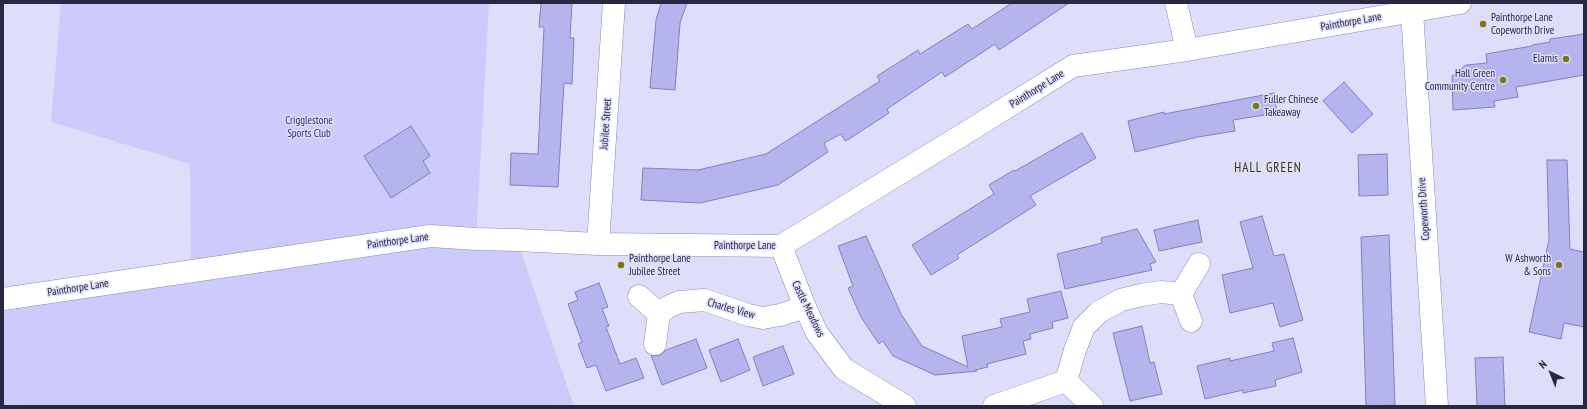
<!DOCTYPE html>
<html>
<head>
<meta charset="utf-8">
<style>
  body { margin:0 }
  #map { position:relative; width:1587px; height:409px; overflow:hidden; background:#dedefb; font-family:"PT Sans Narrow",sans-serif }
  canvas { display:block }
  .frame { position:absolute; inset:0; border:4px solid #292742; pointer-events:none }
  .north { position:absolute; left:1531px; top:353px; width:40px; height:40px; -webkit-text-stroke:3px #dedefb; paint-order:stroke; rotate:317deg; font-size:11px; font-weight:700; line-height:16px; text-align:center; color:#292742 }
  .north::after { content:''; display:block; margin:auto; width:14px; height:18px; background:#292742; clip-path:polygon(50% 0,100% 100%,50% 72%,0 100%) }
</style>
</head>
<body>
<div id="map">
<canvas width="1587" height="409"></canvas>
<div class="frame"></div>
<div class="north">N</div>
</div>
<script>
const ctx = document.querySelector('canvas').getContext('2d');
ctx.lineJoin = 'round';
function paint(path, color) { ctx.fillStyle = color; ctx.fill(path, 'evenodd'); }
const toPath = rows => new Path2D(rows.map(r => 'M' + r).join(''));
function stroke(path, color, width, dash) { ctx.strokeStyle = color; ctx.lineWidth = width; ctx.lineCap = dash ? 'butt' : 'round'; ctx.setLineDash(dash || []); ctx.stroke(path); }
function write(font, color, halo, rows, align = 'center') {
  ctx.font = font + ' "PT Sans Narrow",sans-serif'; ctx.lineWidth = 3; ctx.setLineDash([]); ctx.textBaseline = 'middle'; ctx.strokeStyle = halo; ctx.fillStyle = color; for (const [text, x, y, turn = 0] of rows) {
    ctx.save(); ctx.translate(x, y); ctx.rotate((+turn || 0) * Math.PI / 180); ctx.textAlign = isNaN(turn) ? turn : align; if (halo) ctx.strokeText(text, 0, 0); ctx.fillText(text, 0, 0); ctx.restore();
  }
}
paint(toPath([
  [61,3,489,3,476,239,517,240,574,406,3,406,3,312,191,270,190,164,51,122]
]), '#cccbfc');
const building = toPath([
  [541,3,572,3,570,38,574,38,572,84,564,83,558,187,510,185,511,153,538,154,544,27,539,27,541,3],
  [661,3,687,3,680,23,675,90,650,88,656,20,661,3],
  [1012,3,1069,3,999,50,995,44,945,77,942,72,887,109,889,113,849,139,845,141,841,134,824,143,828,152,778,185,700,203,641,200,643,168,698,170,766,154,880,81,877,76,918,50,920,54,968,24,972,29,1012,3],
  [1584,34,1584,75,1516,87,1518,97,1494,101,1495,107,1453,110,1452,76,1466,65,1487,63,1486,54,1532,46,1532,45,1550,42,1550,39,1584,34],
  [1344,82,1373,114,1352,133,1323,101,1344,82],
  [1274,93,1277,113,1233,120,1235,131,1198,137,1135,152,1128,121,1164,112,1164,114,1274,93],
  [411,126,430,156,423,161,430,173,391,198,364,156,411,126],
  [1082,133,1096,158,1030,196,1036,205,957,255,959,258,931,275,912,245,994,194,989,185,1014,170,1015,171,1082,133],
  [1387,154,1388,195,1359,196,1358,155,1387,154],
  [1547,160,1567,160,1570,249,1584,252,1584,327,1564,323,1561,339,1529,332,1549,240,1547,160],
  [1262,216,1274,256,1284,254,1303,320,1280,327,1273,303,1230,313,1222,275,1253,268,1240,222,1262,216],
  [1198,220,1202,242,1159,251,1154,230,1198,220],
  [1137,229,1156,262,1150,264,1152,270,1065,289,1057,254,1102,243,1101,238,1137,229],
  [1389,235,1395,405,1366,406,1361,237,1389,235],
  [866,236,901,314,922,346,968,367,962,336,1002,327,1000,319,1030,312,1027,299,1061,291,1068,318,1052,322,1053,328,1030,334,1031,339,1023,341,1026,354,987,364,988,367,975,370,977,371,935,375,893,356,883,341,879,344,861,317,848,288,853,286,838,246,866,236],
  [599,283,608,307,602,309,609,326,606,327,620,364,636,358,644,378,606,391,596,365,587,368,578,344,582,342,568,304,578,300,575,292,599,283],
  [1142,326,1150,363,1154,362,1162,394,1130,401,1113,333,1142,326],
  [1293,338,1302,372,1275,380,1276,386,1243,393,1243,390,1205,399,1197,366,1230,358,1230,361,1274,351,1272,343,1293,338],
  [696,339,707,368,662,385,651,355,659,356,666,350,696,339],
  [738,339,750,370,721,382,709,350,738,339],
  [783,346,794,374,763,386,753,357,783,346],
  [1503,357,1505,406,1477,406,1475,358,1503,357]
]);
paint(building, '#b5b4ed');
stroke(building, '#827fc1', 1);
const minor = toPath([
  [1176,3,1187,50],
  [1412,11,1437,406],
  [598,244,614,3],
  [781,246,805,307,817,333,844,369,905,406],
  [639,296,659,314,655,344],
  [3,299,430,236,476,239,517,240,598,244,781,246,972,129,1073,66,1187,50,1460,3],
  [659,314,668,307,679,302,705,300,748,315,763,318,780,315,805,307],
  [1191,321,1181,294,1199,264],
  [1066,381,1075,350,1084,327,1099,312,1121,300,1141,295,1161,292,1181,294],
  [1066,381,1092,406],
  [994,406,1066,381]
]);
stroke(minor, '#8a87ca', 23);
stroke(minor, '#fff', 22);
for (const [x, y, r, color] of [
  [1483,24,4,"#7b7518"],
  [1566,59,4,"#7b7518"],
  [1503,80,4,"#7b7518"],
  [1256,106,4,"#7b7518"],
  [621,265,4,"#7b7518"],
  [1559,265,4,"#7b7518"]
]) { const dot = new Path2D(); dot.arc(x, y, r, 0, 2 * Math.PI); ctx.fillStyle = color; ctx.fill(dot); stroke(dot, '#dedefb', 1.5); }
write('11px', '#292742', '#dedefb', [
  ["Painthorpe Lane",1491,18],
  ["Copeworth Drive",1491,31],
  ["Elamis",1558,59,"right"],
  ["Hall Green",1495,74,"right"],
  ["Community Centre",1495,87,"right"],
  ["Fuller Chinese",1264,100],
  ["Takeaway",1264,113],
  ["Painthorpe Lane",629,259],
  ["Jubilee Street",629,272],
  ["W Ashworth",1551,259,"right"],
  ["& Sons",1551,272,"right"]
], 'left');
write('11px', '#292742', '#dedefb', [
  ["Painthorpe Lane",1351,22,-10],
  ["Painthorpe Lane",1037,89,-32],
  ["Jubilee Street",606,124,-86],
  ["Copeworth Drive",1424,209,-94],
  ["Painthorpe Lane",398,241,-8],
  ["Painthorpe Lane",745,246],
  ["Painthorpe Lane",78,288,-9],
  ["Charles View",731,309,16],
  ["Castle Meadows",808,309,64]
]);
write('11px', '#352c6e', '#dedefb', [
  ["Crigglestone",309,121],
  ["Sports Club",309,134]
]);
ctx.letterSpacing = '1px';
write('13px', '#39360c', '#dedefb', [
  ["HALL GREEN",1268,168]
]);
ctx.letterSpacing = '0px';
</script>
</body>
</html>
